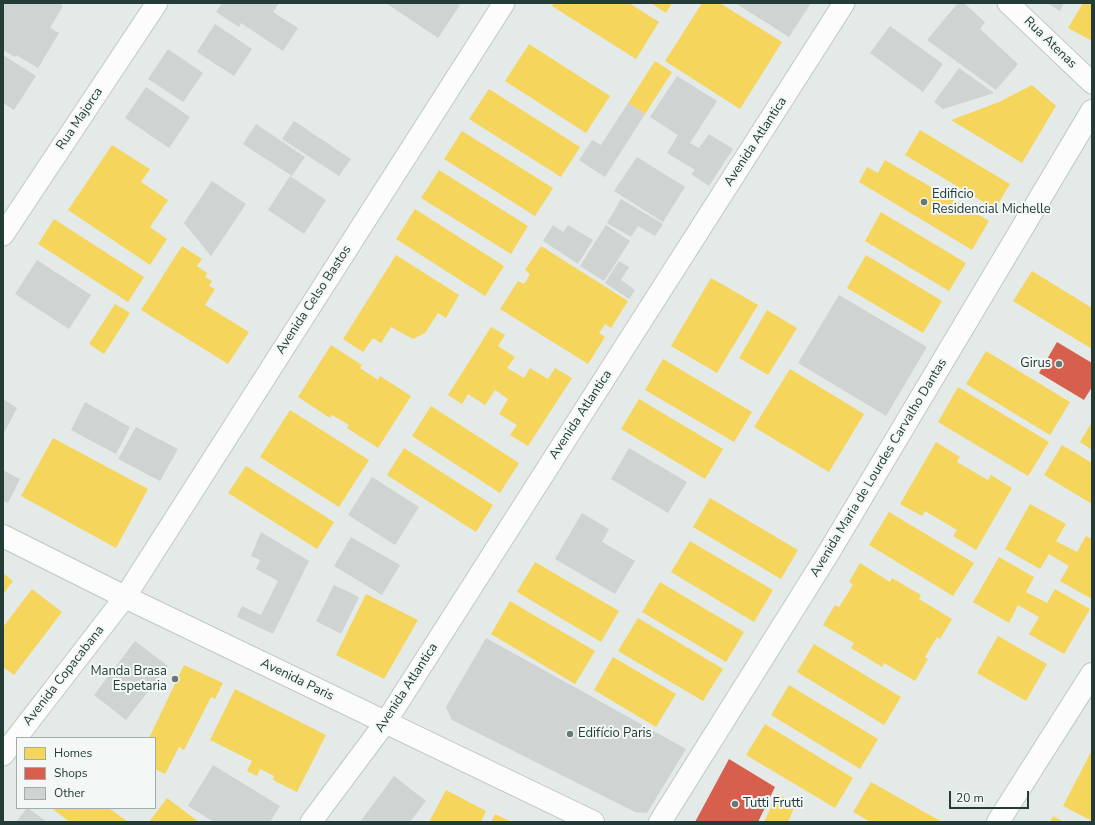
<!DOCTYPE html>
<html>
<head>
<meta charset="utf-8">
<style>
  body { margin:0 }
  #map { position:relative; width:1095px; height:825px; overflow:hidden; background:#e4eae7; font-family:"Nunito Sans",sans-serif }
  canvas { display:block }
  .frame { position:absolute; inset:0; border:4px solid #233c37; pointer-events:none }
  .legend { position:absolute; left:16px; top:737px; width:140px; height:72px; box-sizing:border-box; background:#f3f8f6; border:1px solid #a0adaa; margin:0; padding:5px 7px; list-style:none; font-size:12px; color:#233c37 }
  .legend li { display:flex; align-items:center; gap:8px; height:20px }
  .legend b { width:20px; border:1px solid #a0adaa }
  .scale { position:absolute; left:949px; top:791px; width:80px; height:18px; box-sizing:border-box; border:2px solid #233c37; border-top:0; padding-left:5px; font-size:12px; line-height:14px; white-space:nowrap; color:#233c37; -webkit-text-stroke:3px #f3f8f6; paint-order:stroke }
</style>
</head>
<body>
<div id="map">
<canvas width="1095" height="825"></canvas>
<div class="frame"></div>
<ul class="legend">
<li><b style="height:11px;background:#f6d55c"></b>Homes</li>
<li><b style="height:11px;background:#d6604d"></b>Shops</li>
<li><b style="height:11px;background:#cfd3d2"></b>Other</li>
</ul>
<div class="scale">20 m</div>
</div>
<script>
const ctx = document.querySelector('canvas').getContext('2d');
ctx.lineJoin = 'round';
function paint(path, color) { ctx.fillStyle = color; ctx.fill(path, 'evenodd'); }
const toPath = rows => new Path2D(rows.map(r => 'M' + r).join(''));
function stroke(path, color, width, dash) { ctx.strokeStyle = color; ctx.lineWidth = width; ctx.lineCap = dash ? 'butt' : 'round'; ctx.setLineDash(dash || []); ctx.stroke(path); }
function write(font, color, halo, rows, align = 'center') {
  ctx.font = font + ' "Nunito Sans",sans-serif'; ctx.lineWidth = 4; ctx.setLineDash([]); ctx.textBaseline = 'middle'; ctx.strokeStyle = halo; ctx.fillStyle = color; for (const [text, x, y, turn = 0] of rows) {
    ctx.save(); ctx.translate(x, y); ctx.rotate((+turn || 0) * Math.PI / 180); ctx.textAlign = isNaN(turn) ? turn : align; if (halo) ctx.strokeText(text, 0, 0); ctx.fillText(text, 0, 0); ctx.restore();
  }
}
paint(toPath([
  [554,3,629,3,659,22,636,59,552,6],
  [651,3,672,3,666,13],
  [702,3,720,3,782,42,740,109,665,61],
  [1083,3,1092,3,1092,41,1068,28],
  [529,44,610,96,586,133,505,81],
  [655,61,672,72,645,114,628,103],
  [1032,85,1056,106,1022,163,951,120,999,102],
  [489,89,580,147,561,177,469,119],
  [920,130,1010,184,995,209,905,155],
  [462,131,553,188,535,216,444,159],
  [112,145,150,169,141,182,168,200,150,227,167,239,150,265,68,210],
  [885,160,989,221,972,250,859,182,867,167,878,173],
  [439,170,528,226,511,254,421,198],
  [415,209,504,266,485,296,396,239],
  [881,212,966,263,949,291,865,241],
  [54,219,144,277,128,302,38,244],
  [182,246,202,259,197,266,207,273,205,277,212,281,209,286,215,289,205,305,249,332,228,364,141,310],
  [541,246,628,301,611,328,605,324,599,333,605,337,588,364,500,309,518,281,524,284,530,274,525,270],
  [396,255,459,295,446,318,438,313,425,333,413,339,391,327,381,343,373,338,363,352,343,339],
  [866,255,942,301,923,333,847,288],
  [1032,271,1092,308,1092,349,1013,301],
  [711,278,758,305,717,373,671,346],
  [115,304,130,313,104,354,89,344],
  [767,310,797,328,768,375,739,358],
  [491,327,505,335,498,346,515,357,507,368,524,378,530,368,548,379,555,368,572,378,528,446,510,435,517,425,499,414,508,399,495,390,485,405,468,394,462,404,448,395],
  [331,345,362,365,360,368,378,380,380,376,411,396,378,448,347,428,349,425,332,415,330,418,298,397],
  [986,351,1070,402,1050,435,966,384],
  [663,359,752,412,734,442,645,390],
  [790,369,864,414,829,472,754,427],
  [958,387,1049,442,1028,476,938,422],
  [639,399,723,449,705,479,621,429],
  [431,406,519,463,500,493,412,436],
  [290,410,369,460,339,507,260,457],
  [1092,422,1092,450,1080,442],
  [53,438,148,489,116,548,21,496],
  [936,442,960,457,957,462,988,480,991,475,1012,488,976,550,953,536,957,530,925,511,922,516,900,504],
  [1062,445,1092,463,1092,504,1044,475],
  [404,448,493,505,476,532,387,475],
  [246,466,334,522,317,549,228,493],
  [710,498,798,550,781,579,693,527],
  [1030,504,1066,524,1056,541,1077,552,1086,536,1092,539,1092,599,1060,581,1069,566,1049,554,1040,569,1005,549],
  [889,512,974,563,953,596,869,545],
  [690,541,773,590,754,622,671,572],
  [999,557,1034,577,1026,592,1047,603,1055,589,1090,609,1064,654,1029,634,1039,617,1018,605,1009,623,973,602],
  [535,562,619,611,601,642,517,592],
  [860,563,890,582,892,578,921,595,919,599,952,619,940,639,937,637,925,657,928,659,915,681,884,663,882,667,851,648,854,643,823,625,835,605,839,607,853,585,849,582],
  [3,573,13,581,3,594],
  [660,582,744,632,726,662,642,612],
  [32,589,62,612,14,675,3,667,3,627],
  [366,594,418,620,384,679,336,655],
  [510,601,595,651,575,684,491,634],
  [638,618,723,669,703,701,618,651],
  [998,636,1047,664,1026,701,977,673],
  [814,644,901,697,884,725,797,672],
  [613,657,676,694,656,727,594,690],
  [184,665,223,683,215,699,211,697,184,750,179,747,165,774,155,769,155,738,149,738],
  [789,685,878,739,860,769,771,715],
  [235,689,326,735,297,792,273,780,274,776,260,769,257,776,247,771,252,761,210,740],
  [765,724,853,778,835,808,746,755],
  [1092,750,1092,821,1063,806],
  [871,782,942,822,871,822,853,812],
  [446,790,486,811,481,822,429,822],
  [777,794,796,803,788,822,764,822],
  [167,798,199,822,149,822],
  [51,808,109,808,128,822,70,822],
  [495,814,512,822,491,822],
  [1053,816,1064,822,1050,822]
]), '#f6d55c');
paint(toPath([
  [1057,342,1092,363,1092,387,1084,400,1039,373],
  [729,759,775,787,758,822,695,822]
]), '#d6604d');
paint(toPath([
  [3,3,59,3,63,6,50,28,59,33,38,68,16,55,15,57,3,50],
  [222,3,279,3,273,12,298,28,283,51,241,23,239,27,216,12],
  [386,3,457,3,460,5,438,38],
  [735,3,811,3,789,37],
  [958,3,964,3,985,22,980,29,1018,64,996,90,927,40],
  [1047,3,1064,3,1060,11],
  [215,24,252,49,234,76,197,52],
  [890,26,943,64,923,92,870,53],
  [168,49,203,73,183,102,148,79],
  [3,55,36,76,14,110,3,103],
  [959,68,994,93,943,109,934,102],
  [677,76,717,101,690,143,699,148,709,134,733,149,709,186,691,174,695,170,667,153,678,135,650,117],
  [146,87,190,117,169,148,125,118],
  [628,103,645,114,605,177,579,160,592,140,601,145],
  [294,121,351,159,339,176,282,139],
  [256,124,305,157,292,176,243,144],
  [637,157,685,187,663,222,614,191],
  [290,176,326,200,304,234,268,210],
  [212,181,246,204,211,256,184,223],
  [621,199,663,224,655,236,638,226,631,237,607,223],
  [553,225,563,232,568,225,593,240,578,264,543,241],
  [606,225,630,241,604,281,580,266],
  [37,260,91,295,69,329,15,294],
  [619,261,629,267,621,280,635,290,629,299,605,283],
  [839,295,927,347,886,416,798,363],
  [3,399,17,408,3,435],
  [85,402,130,427,116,454,71,430],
  [136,427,178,449,160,481,118,459],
  [629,448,687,482,668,513,611,479],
  [3,470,20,479,8,503,3,501],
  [372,477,419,507,395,545,348,515],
  [582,513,609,529,602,542,635,561,615,594,555,559],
  [261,532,309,561,273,634,237,617,242,606,261,615,278,581,256,569,260,560,251,556],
  [351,537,400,565,382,595,334,566],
  [334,585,359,597,341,634,316,621],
  [486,638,686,749,647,813,635,812,452,720,446,707],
  [135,641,168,666,126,720,94,695],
  [213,765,280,806,270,822,214,822,188,806],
  [394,776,426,801,410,822,360,822],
  [27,808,28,808,47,822,16,822]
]), '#cfd3d2');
const minor = toPath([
  [1008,3,1092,83],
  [3,235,157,3],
  [3,755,125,597,504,3],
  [311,822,385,723,844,3]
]);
const tertiary = toPath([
  [3,536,125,597,593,822],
  [660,822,829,552,1092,111],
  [998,822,1092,674]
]);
stroke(minor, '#c1c7c4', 23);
stroke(tertiary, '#c1c7c4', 24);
stroke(minor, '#fbfcfb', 21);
stroke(tertiary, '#fbfcfb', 22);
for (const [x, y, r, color] of [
  [924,202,4,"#677975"],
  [1059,364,4,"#677975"],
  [175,679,4,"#677975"],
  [570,734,4,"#677975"],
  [735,804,4,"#677975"]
]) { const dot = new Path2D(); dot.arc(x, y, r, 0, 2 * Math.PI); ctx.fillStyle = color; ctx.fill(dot); stroke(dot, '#f3f8f6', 1.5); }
write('13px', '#233c37', '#f3f8f6', [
  ["Rua Atenas",1050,43,44],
  ["Rua Majorca",80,119,-56],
  ["Avenida Atlantica",756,142,-57],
  ["Avenida Celso Bastos",314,300,-57],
  ["Avenida Atlantica",581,415,-57],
  ["Avenida Maria de Lourdes Carvalho Dantas",879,468,-59],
  ["Avenida Copacabana",64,676,-52],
  ["Avenida Paris",297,680,26],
  ["Avenida Atlantica",407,688,-57]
]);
write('13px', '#233c37', '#f3f8f6', [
  ["Edificio",932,195],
  ["Residencial Michelle",932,210],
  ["Girus",1051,364,"right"],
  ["Manda Brasa",167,672,"right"],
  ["Espetaria",167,687,"right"],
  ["Edifício Paris",578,734],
  ["Tutti Frutti",743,804]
], 'left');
</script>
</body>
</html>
